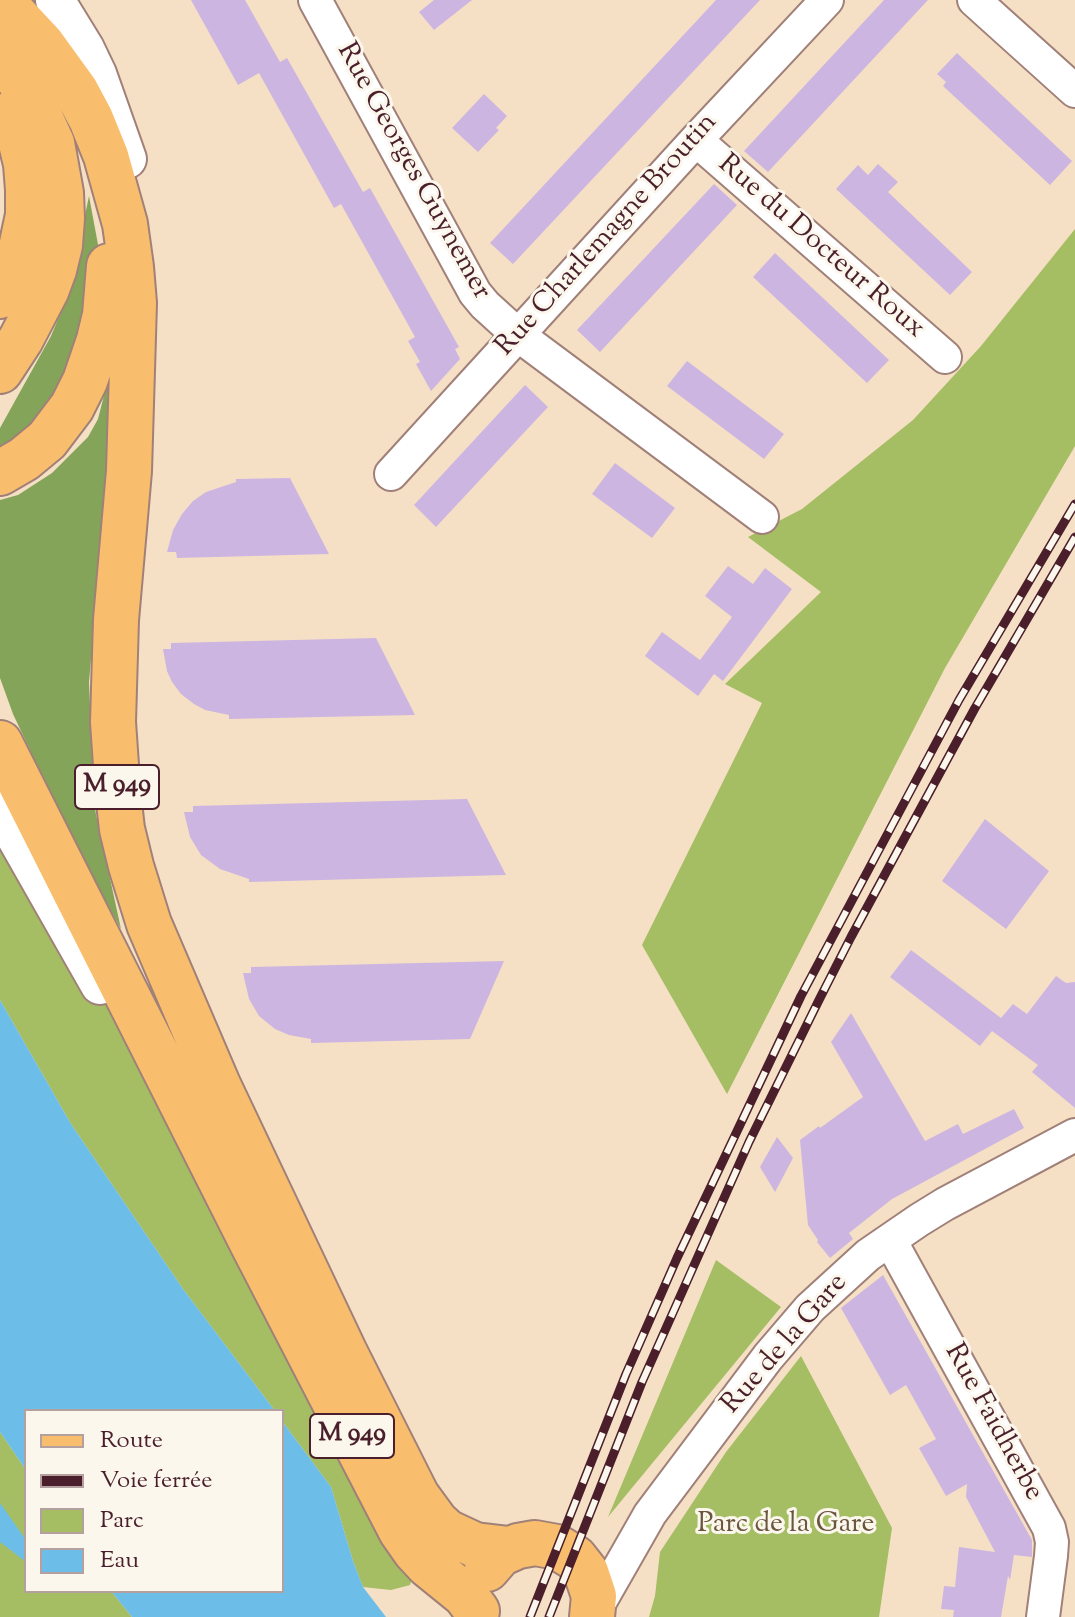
<!DOCTYPE html>
<html>
<head>
<meta charset="utf-8">
<style>
  body { margin:0 }
  #map { position:relative; width:1075px; height:1617px; overflow:hidden; background:#f5e0c5; font-family:"Sorts Mill Goudy",serif }
  canvas { display:block }
  .legend { position:absolute; left:24px; top:1409px; width:260px; height:184px; box-sizing:border-box; background:#fbf7ec; border:2px solid #b4a19f; margin:0; padding:10px 14px; list-style:none; font-size:24px; color:#4a1f2b }
  .legend li { display:flex; align-items:center; gap:16px; height:40px }
  .legend b { width:40px; border:2px solid #b4a19f }
</style>
</head>
<body>
<div id="map">
<canvas width="1075" height="1617"></canvas>
<ul class="legend">
<li><b style="height:10px;background:#f9be6d"></b>Route</li>
<li><b style="height:10px;background:#4a1f2b"></b>Voie ferrée</li>
<li><b style="height:22px;background:#a5bd63"></b>Parc</li>
<li><b style="height:22px;background:#6cbee8"></b>Eau</li>
</ul>
</div>
<script>
const ctx = document.querySelector('canvas').getContext('2d');
ctx.lineJoin = 'round';
function paint(path, color) { ctx.fillStyle = color; ctx.fill(path, 'evenodd'); }
const toPath = rows => new Path2D(rows.map(r => 'M' + r).join(''));
function stroke(path, color, width, dash) { ctx.strokeStyle = color; ctx.lineWidth = width; ctx.lineCap = dash ? 'butt' : 'round'; ctx.setLineDash(dash || []); ctx.stroke(path); }
function write(font, color, halo, rows, align = 'center') {
  ctx.font = font + ' "Sorts Mill Goudy",serif'; ctx.lineWidth = 6; ctx.setLineDash([]); ctx.textBaseline = 'middle'; ctx.strokeStyle = halo; ctx.fillStyle = color; for (const [text, x, y, turn = 0] of rows) {
    ctx.save(); ctx.translate(x, y); ctx.rotate((+turn || 0) * Math.PI / 180); ctx.textAlign = isNaN(turn) ? turn : align; if (halo) ctx.strokeText(text, 0, 0); ctx.fillText(text, 0, 0); ctx.restore();
  }
}
paint(toPath([
  [1075,229,1075,446,945,668,727,1094,642,945,762,703,725,684,821,592,748,537,802,509,913,420,981,346],
  [0,809,121,1022,414,1572,410,1585,391,1590,363,1587,353,1561,331,1487,282,1421,282,1411,275,1411,183,1289,71,1124,0,1000],
  [716,1260,781,1307,608,1517],
  [801,1356,892,1528,879,1617,649,1617,655,1596,660,1552,726,1452],
  [0,1432,26,1470,26,1591,111,1591,132,1617,0,1617]
]), '#a5bd63');
paint(toPath([
  [89,196,99,250,95,316,42,423,0,455,0,428,51,336,69,293],
  [119,337,89,682,94,805,121,929,77,850,13,714,0,678,0,500,18,495,52,473,88,437,98,419]
]), '#84a459');
paint(toPath([
  [0,1000,71,1124,183,1289,275,1411,26,1411,26,1470,0,1432],
  [282,1421,331,1487,353,1561,363,1587,386,1617,132,1617,111,1591,282,1591],
  [0,1503,26,1540,26,1562,0,1542]
]), '#6cbee8');
paint(toPath([
  [191,0,245,0,280,62,287,58,363,192,370,188,459,347,455,349,460,359,431,391,416,364,420,362,408,341,415,337,341,204,334,208,259,73,238,85],
  [434,0,472,0,434,30,419,12],
  [716,0,760,0,513,264,490,243],
  [884,0,928,0,768,172,744,151],
  [957,53,1072,161,1050,185,943,86,946,82,937,74],
  [484,94,507,116,496,128,499,130,478,152,452,128],
  [878,164,898,182,888,192,972,272,950,295,836,189,858,165,868,175],
  [714,184,737,205,600,352,577,330],
  [775,253,889,360,867,383,753,277],
  [687,361,784,434,764,459,667,386],
  [525,385,548,407,436,527,414,505],
  [615,463,675,508,652,538,592,494],
  [290,478,329,554,177,558,176,552,167,552,173,530,182,514,193,501,206,492,236,482,236,479],
  [728,566,753,584,765,568,792,589,723,681,714,674,698,696,645,656,662,632,700,660,732,617,705,596],
  [376,638,415,715,229,719,229,715,205,710,194,704,181,694,172,682,167,671,163,649,171,649,171,643],
  [467,799,506,875,249,882,249,879,220,869,201,855,190,837,184,812,193,812,193,806],
  [985,819,1049,871,1006,929,942,881],
  [911,950,1001,1018,1013,1004,1027,1014,1056,976,1066,983,1075,982,1075,1108,1032,1072,1038,1065,992,1031,980,1046,890,977],
  [504,961,470,1039,311,1043,311,1039,289,1035,275,1029,259,1016,249,999,243,973,251,973,251,967],
  [851,1013,925,1141,958,1124,963,1134,1014,1109,1024,1128,892,1199,849,1233,853,1239,830,1258,817,1242,818,1240,808,1225,800,1140,819,1126,820,1128,863,1097,831,1042],
  [777,1137,793,1158,775,1192,760,1167],
  [883,1275,1032,1540,1032,1557,1014,1555,1010,1580,1008,1576,1001,1617,953,1617,954,1610,941,1609,944,1586,955,1587,959,1547,995,1552,966,1497,967,1484,946,1496,919,1448,936,1439,906,1385,890,1395,841,1308]
]), '#cdb5e1');
const minor = toPath([
  [315,0,475,293,485,305,518,335,762,517],
  [974,0,1075,91],
  [696,140,945,357],
  [391,474,696,140,827,0],
  [890,1240,1049,1528,1052,1542,1051,1556,1043,1617],
  [593,1614,650,1514,768,1357,810,1308,868,1255,919,1220,945,1204,1075,1135]
]);
const tertiary = toPath([
  [55,0,85,49,97,74,127,159],
  [0,809,100,985]
]);
const primary = toPath([
  [1,0,42,44,76,91,91,119,106,156,125,224,131,267,134,303,129,471,116,620,113,722,118,794,122,829,131,866,149,924,218,1085,345,1353,417,1496,436,1522,447,1532,475,1545,509,1549],
  [0,53,32,99,52,143,61,193,62,218,60,245,54,270,47,289,21,339,0,371],
  [0,296,7,287,18,262,28,215,28,190,26,164,20,139,10,114],
  [0,473,24,459,47,440,72,407,85,381,99,340,105,315,109,266],
  [0,743,252,1243,401,1531,415,1551,428,1565,465,1595,477,1611],
  [487,1569,500,1554,518,1546,535,1543,557,1547,575,1558,586,1572,594,1596,592,1617]
]);
stroke(minor, '#a08078', 36);
stroke(tertiary, '#a08078', 42);
stroke(primary, '#a08078', 48);
stroke(minor, '#fff', 32);
stroke(tertiary, '#fff', 38);
stroke(primary, '#f9be6d', 44);
const rail = toPath([
  [530,1617,626,1374,677,1258,801,996,959,700,1075,504],
  [549,1617,642,1382,749,1142,819,1000,851,937,975,708,1075,537]
]);
stroke(rail, '#4a1f2b', 9);
stroke(rail, '#fbf7ec', 6, [18]);
for (const [x, y, w] of [
  [117,787,84],
  [352,1436,84]
]) { const box = new Path2D(); box.roundRect(x - w / 2, y - 22, w, 44, 6); ctx.fillStyle = '#fbf7ec'; ctx.fill(box); stroke(box, '#4a1f2b', 2); }
write('bold 26px', '#4a1f2b', null, [
  ["M 949",117,787],
  ["M 949",352,1436]
]);
write('28px', '#4a1f2b', '#fbf7ec', [
  ["Rue Georges Guynemer",412,172,61],
  ["Rue Charlemagne Broutin",608,236,-48],
  ["Rue du Docteur Roux",820,248,41],
  ["Rue de la Gare",786,1345,-49],
  ["Rue Faidherbe",992,1423,61]
]);
write('28px', '#6a563f', '#fbf7ec', [
  ["Parc de la Gare",786,1526]
]);
</script>
</body>
</html>
